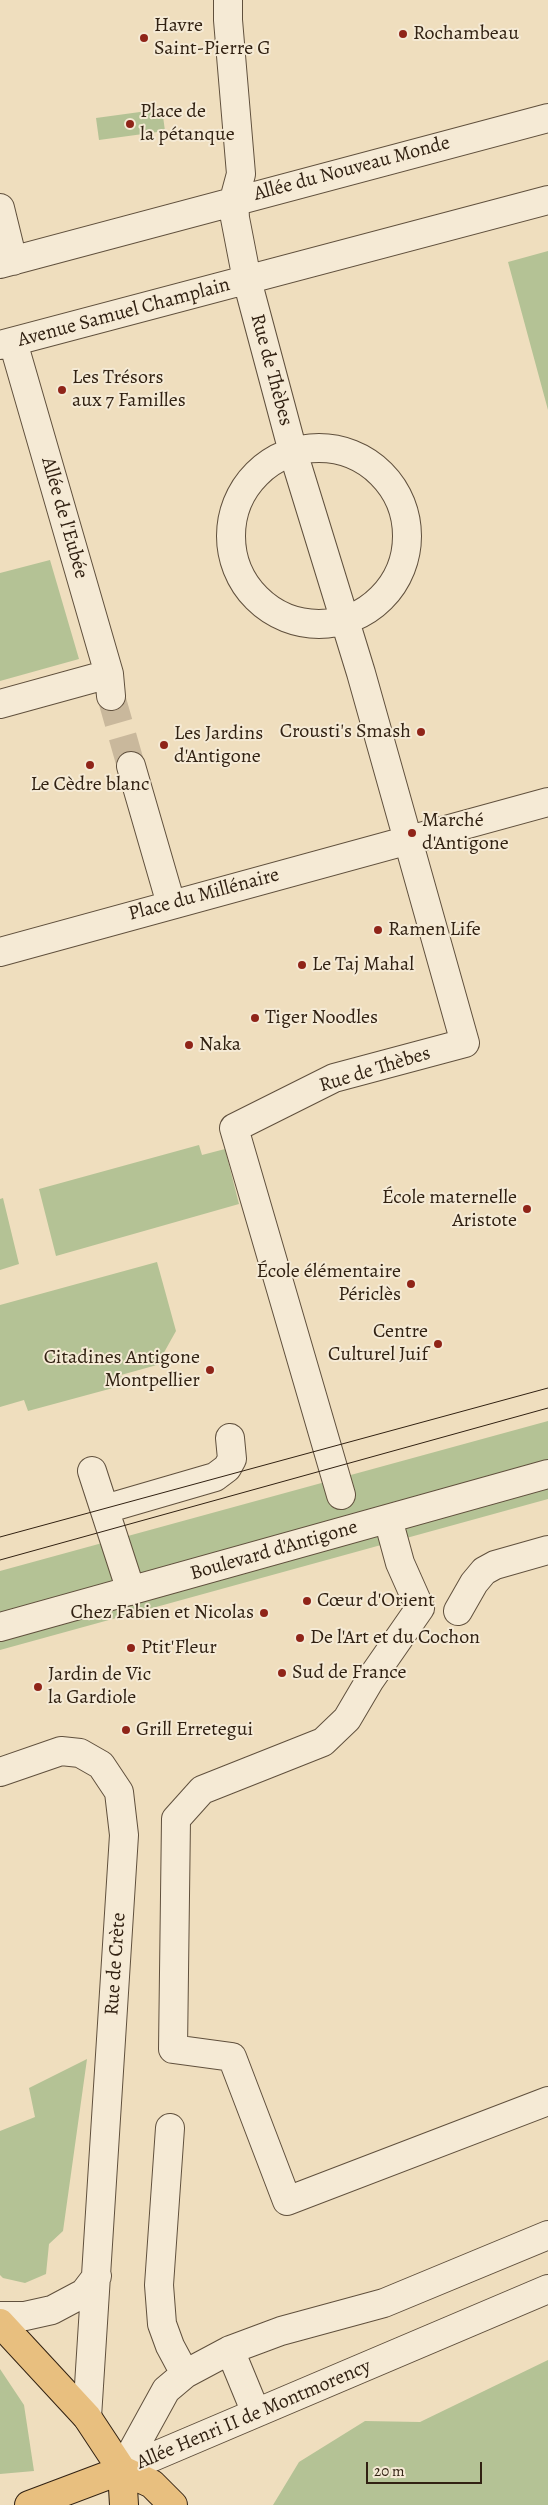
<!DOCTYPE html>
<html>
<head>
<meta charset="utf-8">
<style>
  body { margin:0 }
  #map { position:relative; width:548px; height:2505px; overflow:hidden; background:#efdebe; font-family:Alegreya,serif }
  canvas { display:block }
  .scale { position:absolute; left:366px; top:2462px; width:116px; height:22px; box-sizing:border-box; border:2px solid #312112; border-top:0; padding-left:6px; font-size:15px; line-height:18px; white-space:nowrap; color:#312112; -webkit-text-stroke:4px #f5ead5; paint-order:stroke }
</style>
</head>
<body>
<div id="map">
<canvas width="548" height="2505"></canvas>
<div class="scale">20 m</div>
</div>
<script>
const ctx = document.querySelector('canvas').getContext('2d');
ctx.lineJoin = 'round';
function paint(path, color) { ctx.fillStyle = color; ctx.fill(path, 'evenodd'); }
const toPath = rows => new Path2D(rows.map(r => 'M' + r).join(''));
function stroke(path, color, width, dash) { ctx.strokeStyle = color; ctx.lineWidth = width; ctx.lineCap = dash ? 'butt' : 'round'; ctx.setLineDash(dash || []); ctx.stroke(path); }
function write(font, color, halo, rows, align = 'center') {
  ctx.font = font + ' Alegreya,serif'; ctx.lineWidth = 4; ctx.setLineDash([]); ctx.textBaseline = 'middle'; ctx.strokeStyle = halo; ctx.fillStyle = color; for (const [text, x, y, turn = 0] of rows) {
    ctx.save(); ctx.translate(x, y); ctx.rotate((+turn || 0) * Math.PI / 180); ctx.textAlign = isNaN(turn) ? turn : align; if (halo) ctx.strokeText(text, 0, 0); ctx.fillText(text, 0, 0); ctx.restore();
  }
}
paint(toPath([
  [162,109,165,131,99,140,96,118],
  [548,251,548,410,508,262],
  [50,560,79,659,0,681,0,573],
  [199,1145,202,1155,225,1149,239,1204,56,1256,39,1189],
  [3,1198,19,1264,0,1270,0,1199],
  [157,1262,176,1331,157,1365,121,1375,124,1385,28,1411,24,1400,0,1407,0,1305],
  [548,1421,548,1499,0,1650,0,1571],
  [87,2059,63,2231,49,2244,46,2274,25,2283,3,2278,0,2275,0,2131,35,2117,29,2088],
  [548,2360,548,2505,273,2505,299,2462,365,2421,420,2422],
  [0,2369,24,2405,34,2471,0,2474]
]), '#b4c295');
stroke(toPath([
  [111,696,131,766]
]), '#c9b89c', 28, [28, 14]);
const minor = toPath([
  [228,0,228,20,241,174,234,200,235,218,247,280,293,452,361,673,465,1043,334,1078,234,1128,341,1495],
  [0,208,13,261],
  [0,264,548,118],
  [13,342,109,674,111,696],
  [0,345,548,200],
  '231 536a88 88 0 1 1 176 0a88 88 0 1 1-176 0Z',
  [0,704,109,674],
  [131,766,171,904],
  [0,952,548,802],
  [92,1471,131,1591],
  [105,1509,215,1477,227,1468,232,1459,230,1438],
  [388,1519,400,1563,420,1608,370,1680,347,1719,323,1742,202,1790,176,1819,173,2049,232,2057,287,2201,548,2101],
  [458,1611,474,1583,484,1571,495,1565,548,1550],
  [0,1627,548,1474],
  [0,1772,61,1751,80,1753,101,1765,119,1792,124,1835,87,2417],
  [170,2128,159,2285,162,2324,170,2346,185,2374],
  [0,2316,25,2316,52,2310,84,2293,97,2276],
  [230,2350,256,2413],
  [122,2470,166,2390,185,2374,230,2350,281,2331,384,2303,548,2235],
  [122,2470,548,2289]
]);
const major = toPath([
  [0,2323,87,2417,122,2470],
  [122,2470,124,2505],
  [29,2505,122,2470,152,2484,173,2505]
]);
stroke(minor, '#60503d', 30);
stroke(major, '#312112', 30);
stroke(minor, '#f5ead5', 28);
stroke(major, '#e8bf7f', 28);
stroke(toPath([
  [0,1537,548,1388],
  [0,1560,548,1408]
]), '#312112', 1);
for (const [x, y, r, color] of [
  [403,34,5,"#8f2418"],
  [144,38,5,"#8f2418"],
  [130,124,5,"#8f2418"],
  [62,390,5,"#8f2418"],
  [421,732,5,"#8f2418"],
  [164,745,5,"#8f2418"],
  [90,765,5,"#8f2418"],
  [412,833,5,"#8f2418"],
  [378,930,5,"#8f2418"],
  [302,965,5,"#8f2418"],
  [255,1018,5,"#8f2418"],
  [189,1045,5,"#8f2418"],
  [527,1209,5,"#8f2418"],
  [411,1284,5,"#8f2418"],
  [438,1344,5,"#8f2418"],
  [210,1370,5,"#8f2418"],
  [307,1601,5,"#8f2418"],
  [264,1613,5,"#8f2418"],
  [300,1638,5,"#8f2418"],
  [131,1648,5,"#8f2418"],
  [282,1673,5,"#8f2418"],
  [38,1687,5,"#8f2418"],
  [126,1730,5,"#8f2418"]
]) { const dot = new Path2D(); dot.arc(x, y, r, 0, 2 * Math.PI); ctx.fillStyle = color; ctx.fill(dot); stroke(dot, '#f5ead5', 2); }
write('20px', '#312112', '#f5ead5', [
  ["Havre",154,26],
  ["Saint-Pierre G",154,49],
  ["Rochambeau",413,34],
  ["Place de",140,112],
  ["la pétanque",140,135],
  ["Les Trésors",72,378],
  ["aux 7 Familles",72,401],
  ["Crousti's Smash",411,732,"right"],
  ["Les Jardins",174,734],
  ["d'Antigone",174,757],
  ["Le Cèdre blanc",90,785,"center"],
  ["Marché",422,821],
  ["d'Antigone",422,844],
  ["Ramen Life",388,930],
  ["Le Taj Mahal",312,965],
  ["Tiger Noodles",265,1018],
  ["Naka",199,1045],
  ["École maternelle",517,1198,"right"],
  ["Aristote",517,1221,"right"],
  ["École élémentaire",401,1272,"right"],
  ["Périclès",401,1295,"right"],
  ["Centre",428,1332,"right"],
  ["Culturel Juif",428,1355,"right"],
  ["Citadines Antigone",200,1358,"right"],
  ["Montpellier",200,1381,"right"],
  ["Cœur d'Orient",317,1601],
  ["Chez Fabien et Nicolas",254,1613,"right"],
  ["De l'Art et du Cochon",310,1638],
  ["Ptit'Fleur",141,1648],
  ["Sud de France",292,1673],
  ["Jardin de Vic",48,1675],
  ["la Gardiole",48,1698],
  ["Grill Erretegui",136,1730]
], 'left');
write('20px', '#312112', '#f5ead5', [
  ["Allée du Nouveau Monde",352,169,-15],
  ["Avenue Samuel Champlain",124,313,-15],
  ["Rue de Thèbes",271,370,75],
  ["Allée de l'Eubée",64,518,74],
  ["Place du Millénaire",204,895,-15],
  ["Rue de Thèbes",375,1070,-17],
  ["Boulevard d'Antigone",274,1551,-16],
  ["Rue de Crète",116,1964,-86],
  ["Allée Henri II de Montmorency",254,2415,-23]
]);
</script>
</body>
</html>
